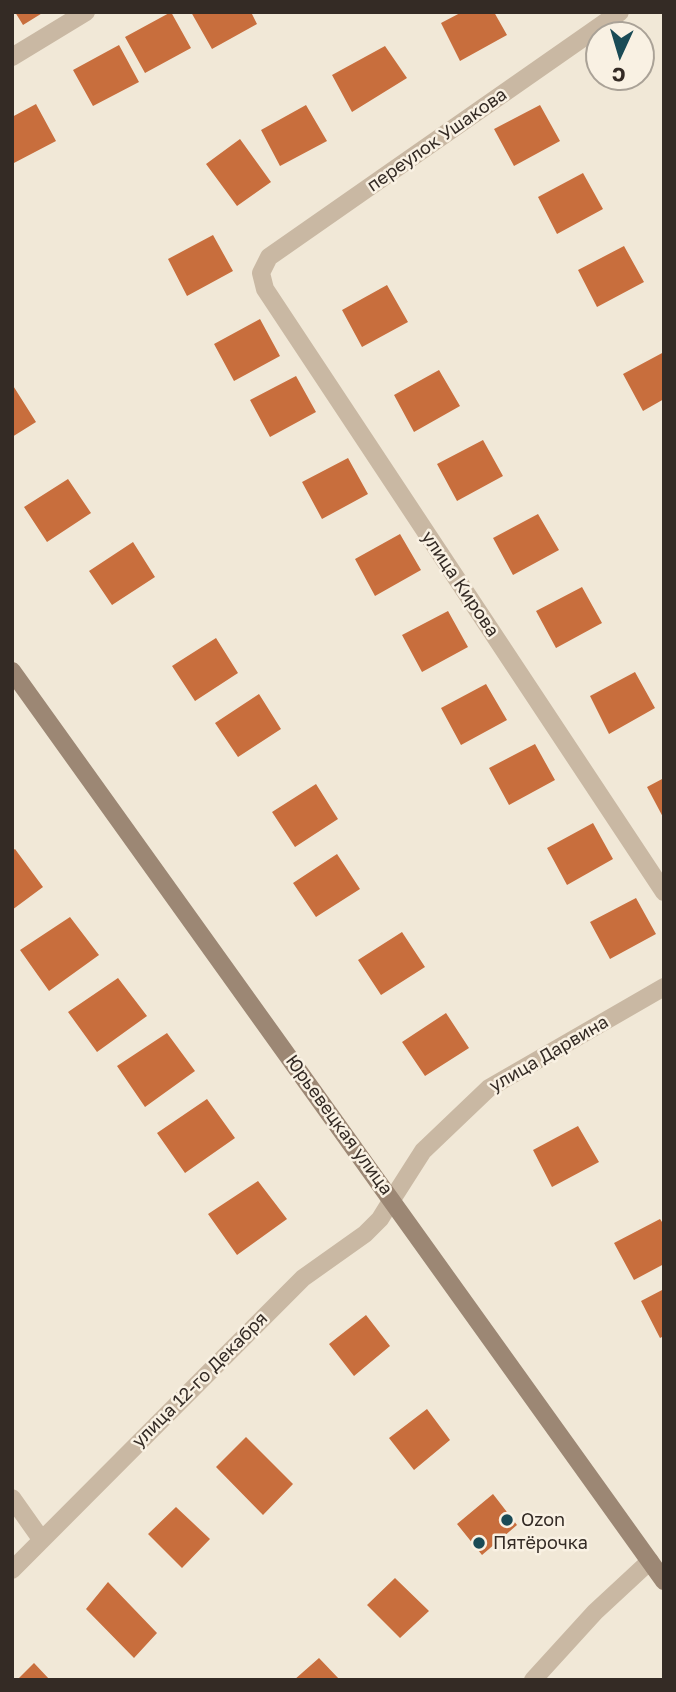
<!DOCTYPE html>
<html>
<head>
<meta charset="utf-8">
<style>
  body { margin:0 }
  #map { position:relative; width:676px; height:1692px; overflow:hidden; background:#f1e8d7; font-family:"Golos Text",sans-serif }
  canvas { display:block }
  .frame { position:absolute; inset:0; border:14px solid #342b25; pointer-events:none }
  .north { position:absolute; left:585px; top:21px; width:70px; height:70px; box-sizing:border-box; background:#f9f1e3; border:2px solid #aaa297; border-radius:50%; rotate:184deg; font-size:19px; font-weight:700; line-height:28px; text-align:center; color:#342b25 }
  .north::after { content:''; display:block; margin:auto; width:24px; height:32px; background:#1a4b56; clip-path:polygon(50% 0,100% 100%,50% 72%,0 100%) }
</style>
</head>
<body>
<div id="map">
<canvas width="676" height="1692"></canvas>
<div class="frame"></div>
<div class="north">С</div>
</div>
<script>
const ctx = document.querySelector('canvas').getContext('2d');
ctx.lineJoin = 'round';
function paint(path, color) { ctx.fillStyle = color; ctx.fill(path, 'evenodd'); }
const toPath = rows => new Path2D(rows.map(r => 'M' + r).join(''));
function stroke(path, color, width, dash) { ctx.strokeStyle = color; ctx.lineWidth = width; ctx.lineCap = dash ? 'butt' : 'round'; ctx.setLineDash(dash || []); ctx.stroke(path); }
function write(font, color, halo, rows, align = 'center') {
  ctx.font = font + ' "Golos Text",sans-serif'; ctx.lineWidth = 5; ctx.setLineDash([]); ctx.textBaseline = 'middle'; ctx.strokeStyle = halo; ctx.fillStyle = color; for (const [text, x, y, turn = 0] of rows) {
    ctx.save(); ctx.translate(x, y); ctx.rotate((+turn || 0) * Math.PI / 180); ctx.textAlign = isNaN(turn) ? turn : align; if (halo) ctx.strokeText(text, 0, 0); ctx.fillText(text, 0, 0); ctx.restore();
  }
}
paint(toPath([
  [15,12,44,12,23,25],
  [171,12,191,48,145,73,125,37],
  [191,12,251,12,257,24,212,49],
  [462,12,494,12,507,35,460,61,441,23],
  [119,45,139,82,93,106,73,70],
  [385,46,407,78,352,112,332,75],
  [36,104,56,141,12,164,12,117],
  [306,105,327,141,280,166,261,130],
  [540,105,560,141,514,166,494,129],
  [240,139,271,182,237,206,206,164],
  [583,173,603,209,557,234,538,197],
  [213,235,233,271,187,296,168,259],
  [624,246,644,282,597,307,578,270],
  [387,285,408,322,362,347,342,310],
  [260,319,280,356,234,381,214,344],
  [664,352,664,399,643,411,623,374],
  [439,370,460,406,414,432,394,395],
  [296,376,316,412,270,437,250,400],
  [12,384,36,422,12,437],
  [483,440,503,476,457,501,437,464],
  [348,458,368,494,322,519,302,482],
  [68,479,91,513,47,542,24,507],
  [538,514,559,550,513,575,493,538],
  [400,534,421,570,375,596,355,559],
  [133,542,155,577,112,605,89,571],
  [582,587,602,623,556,648,536,611],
  [448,611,468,647,422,672,402,635],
  [216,638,238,673,195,701,172,666],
  [635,672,655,708,609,734,590,696],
  [486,684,507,720,461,745,441,708],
  [259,694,281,729,238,757,215,723],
  [535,744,555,780,509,805,489,768],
  [664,778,664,819,647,787],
  [316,784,338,819,295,847,272,812],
  [593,823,613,859,567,885,547,848],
  [15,849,43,887,12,910,12,851],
  [337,854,360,889,316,917,293,883],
  [636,898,656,934,610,959,590,922],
  [70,917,99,955,49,991,20,950],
  [402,932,425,967,381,995,358,960],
  [118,978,147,1016,97,1052,68,1012],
  [446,1013,469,1048,425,1076,402,1042],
  [167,1033,195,1071,145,1107,117,1066],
  [207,1099,235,1138,185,1173,157,1133],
  [578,1126,599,1162,552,1187,533,1150],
  [258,1181,287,1219,237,1255,208,1214],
  [660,1219,664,1225,664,1264,634,1280,614,1243],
  [664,1289,664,1336,660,1338,641,1301],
  [366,1315,390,1346,354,1376,329,1344],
  [427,1409,450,1440,414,1470,389,1438],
  [246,1437,293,1484,263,1515,216,1467],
  [493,1494,517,1525,482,1555,457,1524],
  [176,1507,210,1539,182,1568,148,1534],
  [395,1578,429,1611,400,1638,367,1605],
  [108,1582,157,1633,134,1658,86,1609],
  [319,1658,340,1680,294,1680],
  [34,1663,50,1680,17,1680]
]), '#c86e3d');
stroke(toPath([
  [620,12,269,257,261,273,265,289,664,892],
  [12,57,86,12],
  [12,1498,41,1539],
  [12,1570,303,1278,365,1234,380,1219,393,1198],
  [533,1680,595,1612,650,1561]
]), '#c9b8a3', 18);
stroke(toPath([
  [393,1198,423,1151,489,1088,664,987]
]), '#c9b8a3', 18);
stroke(toPath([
  [12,671,664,1581]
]), '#9c8774', 18);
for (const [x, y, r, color] of [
  [507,1520,7,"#1a4b56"],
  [479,1543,7,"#1a4b56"]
]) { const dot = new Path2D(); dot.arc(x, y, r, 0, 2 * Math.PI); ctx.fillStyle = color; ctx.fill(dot); stroke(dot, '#f9f1e3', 2.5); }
write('18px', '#342b25', '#f9f1e3', [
  ["переулок Ушакова",437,140,-35],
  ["улица Кирова",460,584,56],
  ["улица Дарвина",549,1054,-30],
  ["Юрьевецкая улица",339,1125,54],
  ["улица 12-го Декабря",200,1380,-45]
]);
write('18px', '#342b25', '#f9f1e3', [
  ["Ozon",521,1520],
  ["Пятёрочка",493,1543]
], 'left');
</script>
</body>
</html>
